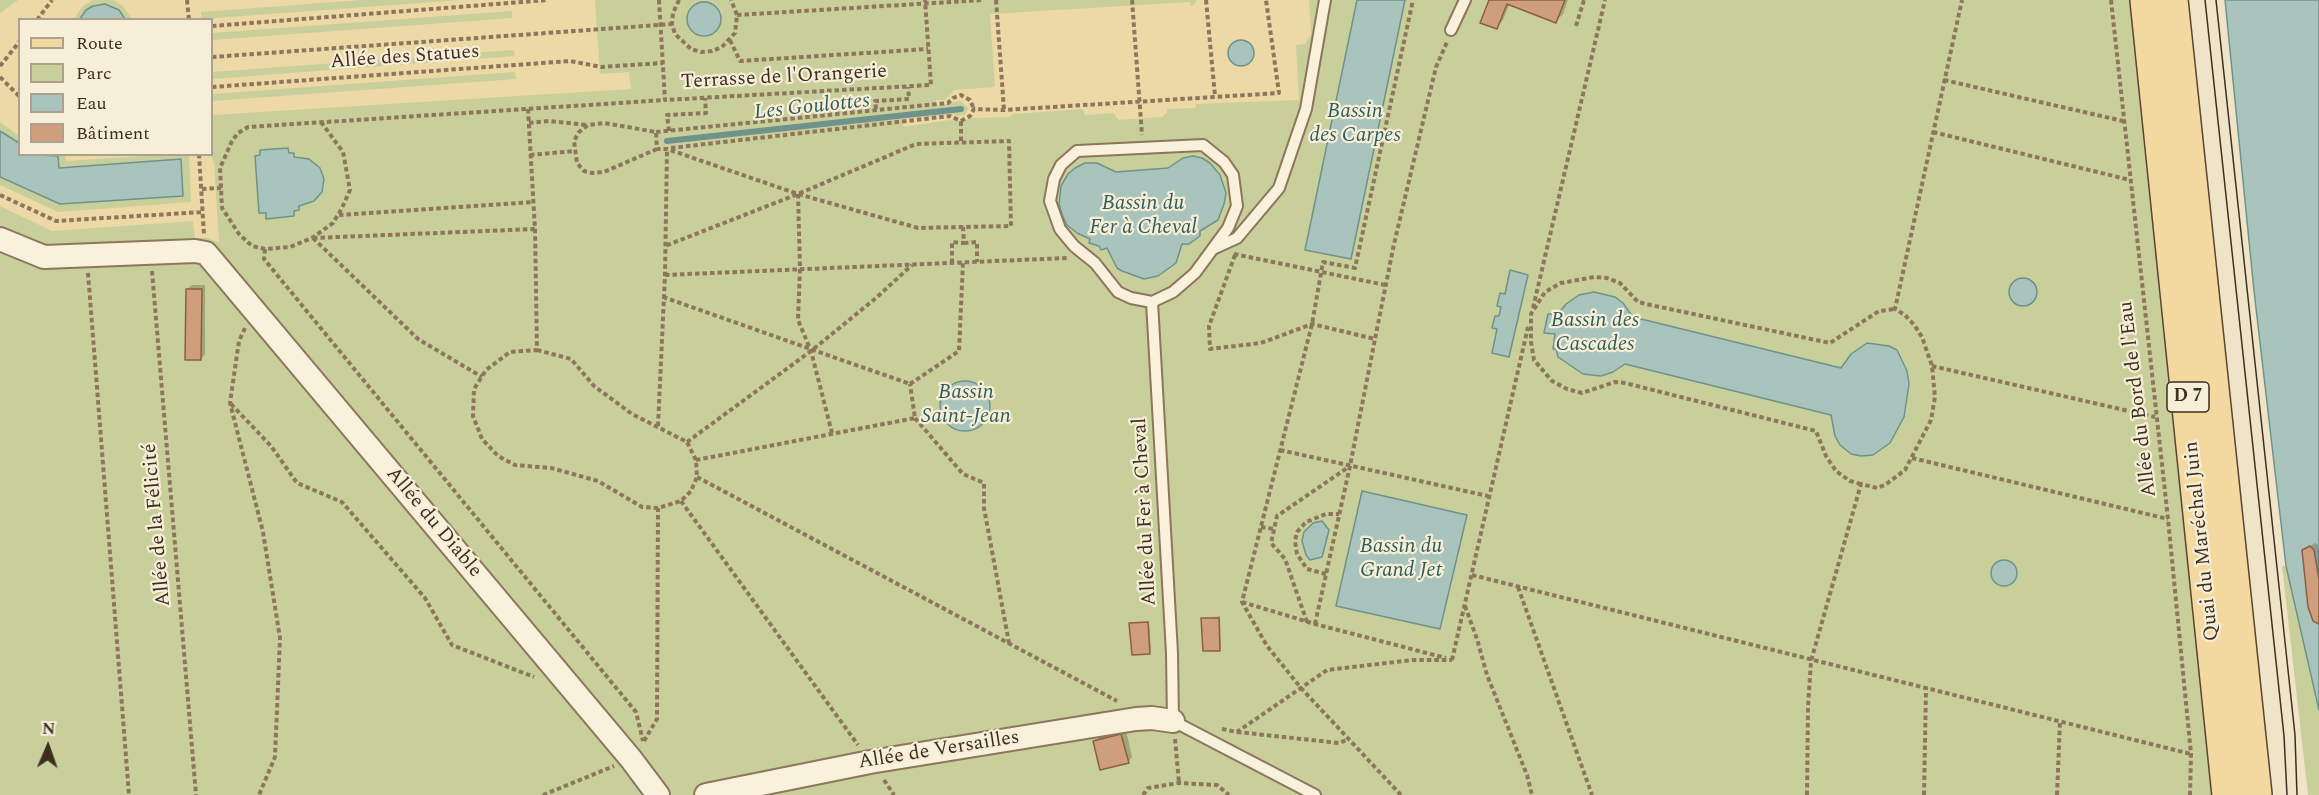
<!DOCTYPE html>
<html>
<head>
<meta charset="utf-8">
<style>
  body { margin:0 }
  #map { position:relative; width:2319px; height:795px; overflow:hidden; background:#f0e4c8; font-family:Spectral,serif }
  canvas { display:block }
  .legend { position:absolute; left:18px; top:18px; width:195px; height:138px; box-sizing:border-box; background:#f7eed8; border:2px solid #ada18e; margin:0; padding:8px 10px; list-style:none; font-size:18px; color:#3d2e20 }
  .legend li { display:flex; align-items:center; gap:12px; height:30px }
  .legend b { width:30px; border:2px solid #ada18e }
  .north { position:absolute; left:18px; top:717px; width:60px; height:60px; -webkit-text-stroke:4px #f7eed8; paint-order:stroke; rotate:2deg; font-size:16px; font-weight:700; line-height:24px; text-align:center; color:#3d2e20 }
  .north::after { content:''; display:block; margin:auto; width:21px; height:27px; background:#3d2e20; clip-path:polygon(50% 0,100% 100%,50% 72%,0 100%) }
</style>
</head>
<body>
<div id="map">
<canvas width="2319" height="795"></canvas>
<ul class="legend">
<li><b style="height:8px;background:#f3d9a0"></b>Route</li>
<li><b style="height:16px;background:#c9cf9b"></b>Parc</li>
<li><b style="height:16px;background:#a9c4bc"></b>Eau</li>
<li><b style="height:16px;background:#cf9f7d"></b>Bâtiment</li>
</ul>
<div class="north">N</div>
</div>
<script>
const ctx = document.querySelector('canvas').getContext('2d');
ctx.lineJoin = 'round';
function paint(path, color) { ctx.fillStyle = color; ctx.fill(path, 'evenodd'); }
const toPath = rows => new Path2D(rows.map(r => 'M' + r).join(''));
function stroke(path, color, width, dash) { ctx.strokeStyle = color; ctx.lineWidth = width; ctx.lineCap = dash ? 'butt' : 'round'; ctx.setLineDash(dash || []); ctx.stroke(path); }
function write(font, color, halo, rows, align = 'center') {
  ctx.font = font + ' Spectral,serif'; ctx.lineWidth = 4.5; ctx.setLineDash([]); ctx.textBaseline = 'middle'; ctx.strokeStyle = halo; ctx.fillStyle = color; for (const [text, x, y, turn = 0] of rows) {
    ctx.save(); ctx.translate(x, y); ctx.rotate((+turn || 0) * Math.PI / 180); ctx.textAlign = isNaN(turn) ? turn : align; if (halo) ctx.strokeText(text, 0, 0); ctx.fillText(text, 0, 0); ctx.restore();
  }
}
paint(toPath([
  [0,0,2136,0,2223,795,0,795],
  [20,20,212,20,212,154,20,154],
  [2282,566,2286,566,2319,710,2319,795,2308,795]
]), '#c9cf9b');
paint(toPath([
  [18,0,93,0,83,6,74,19,20,20,19,136,0,122,0,13],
  [113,0,361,0,201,12,201,19,462,0,595,0,600,74,629,72,631,89,212,115,212,101,516,79,515,72,212,94,212,79,515,56,514,50,212,72,212,40,512,18,512,11,212,33,212,20,132,19,123,6],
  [1197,0,1309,0,1311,34,1305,44,1296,45,1299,100,1196,104,1195,108,1167,109,1167,114,1164,114,1163,117,1118,120,1114,113,1085,115,1083,109,1013,114,1010,117,972,118,961,121,949,120,903,127,902,119,954,114,957,116,965,115,968,108,961,101,936,106,936,100,945,100,954,90,995,87,990,14,1190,2,1190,5,1193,6],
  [65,154,160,154,160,155,66,161],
  [189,155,211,155,214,164,219,243,208,238,195,238,193,221,52,231,0,206,0,185,58,212,191,202]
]), '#ecd9a5');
const water = toPath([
  [1357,0,1405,0,1351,259,1305,250,1357,0],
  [2225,0,2319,0,2319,710,2286,566,2254,291,2225,0],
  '687 19a17 17 0 1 1 34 0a17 17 0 1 1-34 0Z',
  [105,4,119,10,125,19,80,19,86,10,93,6,105,4],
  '1228 53a13 13 0 1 1 26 0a13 13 0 1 1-26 0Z',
  [0,131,19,143,20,154,58,156,59,168,181,159,183,196,60,204,0,177,0,131],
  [288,148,289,153,294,153,294,157,309,159,320,168,324,179,322,192,314,201,299,206,299,210,294,211,294,216,266,219,266,213,259,213,255,156,260,155,260,150,288,148],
  [1193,156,1202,158,1210,163,1220,175,1226,193,1224,204,1218,220,1200,231,1200,236,1189,244,1182,244,1176,263,1158,276,1144,279,1122,271,1117,268,1107,248,1101,250,1099,246,1089,243,1090,239,1077,233,1067,225,1063,217,1059,204,1061,186,1068,174,1075,168,1085,163,1097,163,1116,172,1168,168,1183,158,1193,156],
  [1510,270,1528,275,1509,357,1492,353,1497,329,1492,328,1495,316,1499,316,1501,307,1497,306,1500,293,1505,294,1510,270],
  '2009 292a14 14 0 1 1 28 0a14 14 0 1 1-28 0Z',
  [1594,292,1615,297,1623,303,1633,317,1841,368,1851,354,1867,343,1889,346,1897,350,1907,371,1909,384,1904,417,1890,443,1873,455,1861,456,1851,454,1840,445,1835,436,1831,415,1625,364,1613,372,1601,376,1583,374,1558,357,1556,349,1553,349,1555,334,1544,333,1548,314,1558,314,1566,304,1579,295,1594,292],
  '940 406a25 25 0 1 1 50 0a25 25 0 1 1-50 0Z',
  [1362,491,1467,515,1440,629,1336,606,1362,491],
  [1322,521,1329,530,1322,557,1310,560,1306,555,1302,541,1304,532,1313,523,1322,521],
  '1991 573a13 13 0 1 1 26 0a13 13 0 1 1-26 0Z'
]);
paint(water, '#a9c4bc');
stroke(water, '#6f938a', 1.5);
paint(toPath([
  [1490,0,1568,0,1563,14,1556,21,1510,3,1503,20,1497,27],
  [192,285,205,285,205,354,201,359,187,289],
  [2315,543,2318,545,2319,551,2319,622,2303,551],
  [1220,616,1221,647,1219,649,1203,619],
  [1149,621,1151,651,1149,653,1131,624],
  [1126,730,1132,757,1128,762,1095,741,1099,737]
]), '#0003');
stroke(toPath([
  [667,141,961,109]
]), '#6f938a', 6);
const building = toPath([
  [1489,0,1565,0,1556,23,1507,4,1497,29,1480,23,1489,0],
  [186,289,202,289,201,360,185,360,186,289],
  [2310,546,2314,550,2319,579,2319,624,2313,621,2308,607,2302,550,2310,546],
  [1201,618,1219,618,1220,651,1203,651,1201,618],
  [1148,622,1150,654,1132,655,1129,623,1148,622],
  [1121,734,1129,763,1100,770,1093,741,1121,734]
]);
paint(building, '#cf9f7d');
stroke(building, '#8d5f41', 1.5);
const lane = toPath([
  [1451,30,1465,0],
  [1203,145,1224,162,1233,175,1237,206,1228,228,1195,273,1173,292,1152,302,1131,298,1118,292,1095,263,1074,246,1060,229,1050,201,1054,179,1061,165,1077,151,1203,145],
  [1213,249,1237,238,1279,188,1306,109,1325,0],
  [1152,302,1172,653,1173,721,1315,795]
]);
const street = toPath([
  [0,239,44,257,195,251,206,253,631,759,658,795],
  [706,795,870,762,1136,719,1152,718,1173,721]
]);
const primary = toPath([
  [2147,0,2229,795],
  [2171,0,2255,795]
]);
stroke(lane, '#8d765c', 14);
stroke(street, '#8d765c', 26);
stroke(primary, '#5b4430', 36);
stroke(toPath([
  [187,0,189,20],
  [659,0,665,100,931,85,925,0],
  [679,0,673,13,672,24,675,34,691,49,701,52,712,51,722,47,735,33,737,15,731,0],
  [996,0,1004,110],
  [1132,0,1142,135],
  [1206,0,1215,96],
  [2111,0,2168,519,2191,754,2190,795],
  [737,15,983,0],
  [37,20,52,0],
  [212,26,548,0],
  [1576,26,1584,0],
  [730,40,740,61,928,49],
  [212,57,672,24],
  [0,66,20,41],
  [0,77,20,97],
  [1944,80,2123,121],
  [212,87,570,61,601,67,663,63],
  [528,109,535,229,537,350],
  [876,109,875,101,909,99,908,87],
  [961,121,970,116,974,109,1004,110,1279,93,1266,0],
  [321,122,343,152,350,190,342,208,333,223,312,238,290,247,265,249,252,246,239,234,222,208,220,168,232,141,238,133,248,127,665,100],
  [529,123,549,121,587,125],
  [669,131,667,115,706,113,705,98],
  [656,132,948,103,953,98,961,95,970,100,974,109],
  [1933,132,2130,180],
  [961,141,961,121],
  [671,148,950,116,961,121],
  [657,149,604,172,592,173,584,171,577,163,574,141,579,132,588,125,604,123,656,132,657,149,667,149,798,194,918,228,963,227,1011,226,1009,141,916,144,798,194,665,246],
  [199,154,204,235],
  [530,155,575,151],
  [202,189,221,188],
  [798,194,800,268,798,320,811,351,832,433],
  [0,195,56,221,203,212],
  [339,215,534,202],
  [313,238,535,229],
  [313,238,418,339,482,377],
  [964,243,977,242,977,262],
  [265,249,264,259,636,712,643,741],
  [1234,254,1385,285],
  [1235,255,1209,326,1210,349,1261,343,1312,324,1375,339,1394,244,1436,67,1447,42],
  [952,263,952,242,964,243,963,227],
  [152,271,196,795],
  [88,273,129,795],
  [665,275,1067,258],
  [663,297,910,384],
  [1533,308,1605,0],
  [245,328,239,341,230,403,263,532,280,638,275,757,259,795],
  [537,350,571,359,594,386,632,414,687,442,696,460,697,477,691,491,681,501,658,508,642,507,598,481,551,468,515,465,498,456,482,439,473,416,474,389,486,370,510,352,537,350],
  [1932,366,2155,417],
  [910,384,959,351,963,262],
  [231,404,271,446,297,483,342,502,425,598,452,645,534,677],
  [915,418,963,474,984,483,984,508,1009,643],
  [658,426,665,275,667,149],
  [687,442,811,351,876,298,912,265],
  [1280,450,1488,496],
  [1912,458,2168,519],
  [696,460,915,418,910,384],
  [697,477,1117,701],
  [1861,484,1850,481,1836,471,1826,456,1816,431,1625,383,1615,382,1582,393,1567,389,1552,381,1534,360,1531,342,1531,314,1545,292,1561,283,1594,277,1607,278,1620,283,1638,302,1646,304,1830,343,1879,311,1895,309],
  [681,501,858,745],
  [1261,527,1274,529],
  [1326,574,1307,569,1297,554,1295,541,1297,532,1306,522,1326,514,1339,514],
  [1472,575,2191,754],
  [1518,587,1592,795],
  [1242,602,1315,624,1446,658],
  [1465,606,1477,639,1487,675,1527,775,1532,795],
  [1307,622,1285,559,1271,543,1277,516,1350,466],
  [1315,624,1350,466,1375,339],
  [1452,660,1528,327],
  [1222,729,1237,732,1327,670,1412,660,1452,660],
  [1237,732,1339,743,1349,739],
  [1175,739,1179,783],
  [644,741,657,719,658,508],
  [884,780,894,795],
  [543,795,614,766],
  [1143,795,1148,788,1179,783,1217,785,1229,795],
  [1401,795,1301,688,1267,646,1242,602,1312,324,1323,262,1355,268,1413,0],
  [1807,795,1808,707,1811,661,1861,484,1877,488,1885,485,1905,470,1931,420,1935,397,1932,366,1922,337,1915,326,1905,315,1895,309,1962,0],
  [1924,795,1926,688],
  [2057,795,2060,721]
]), '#8d765c', 4, [4.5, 3]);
stroke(lane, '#faf1dc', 10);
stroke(street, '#faf1dc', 22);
stroke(primary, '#f3d9a0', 33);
stroke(toPath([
  [2205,0,2284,736,2287,795],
  [2216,0,2295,735,2297,795]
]), '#3d2e20', 1.5);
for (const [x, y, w] of [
  [2188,397,42]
]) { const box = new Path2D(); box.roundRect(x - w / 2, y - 15, w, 30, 4.5); ctx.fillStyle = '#f7eed8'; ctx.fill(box); stroke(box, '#3d2e20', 1.5); }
write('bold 18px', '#3d2e20', null, [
  ["D 7",2188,397]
]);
write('20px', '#3d2e20', '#f7eed8', [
  ["Allée des Statues",405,58,-4],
  ["Terrasse de l'Orangerie",784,78,-3],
  ["Allée du Bord de l'Eau",2139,399,-97],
  ["Allée du Fer à Cheval",1146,512,-93],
  ["Allée du Diable",433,523,50],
  ["Allée de la Félicité",158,525,-95],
  ["Quai du Maréchal Juin",2203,541,-96],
  ["Allée de Versailles",939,751,-9]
]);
write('italic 21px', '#2f5d5a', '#f7eed8', [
  ["Les Goulottes",812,108,-6],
  ["Bassin",1355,113],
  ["des Carpes",1355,137],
  ["Bassin du",1143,205],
  ["Fer à Cheval",1143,229],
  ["Bassin des",1595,322],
  ["Cascades",1595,346],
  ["Bassin",966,394],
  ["Saint-Jean",966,418],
  ["Bassin du",1401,548],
  ["Grand Jet",1401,572]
]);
</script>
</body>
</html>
